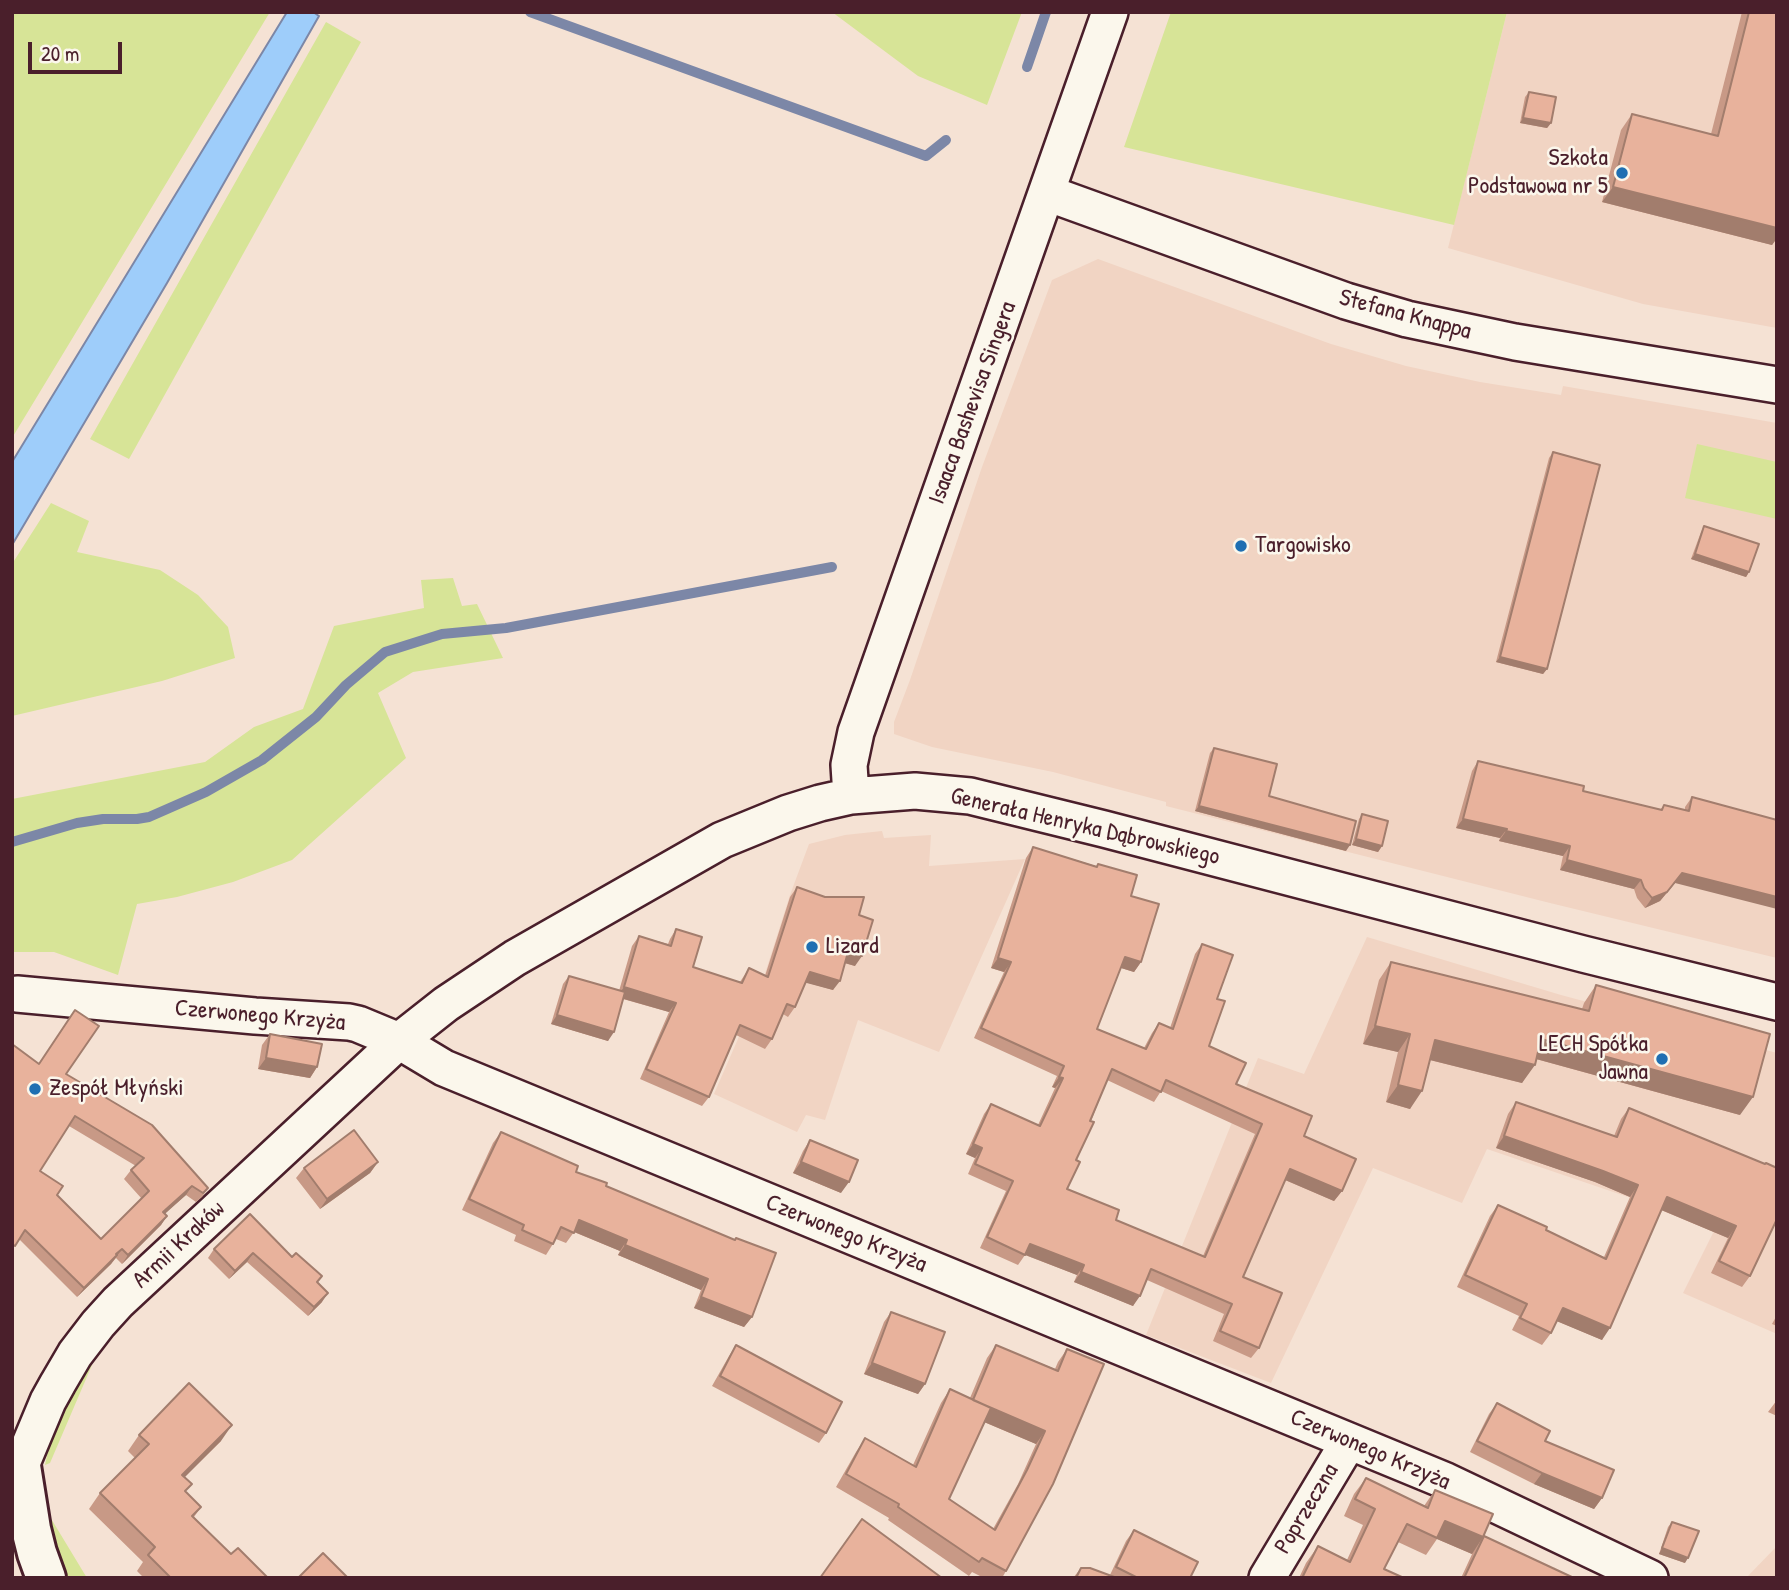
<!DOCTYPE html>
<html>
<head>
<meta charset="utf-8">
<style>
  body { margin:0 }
  #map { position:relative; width:1789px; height:1590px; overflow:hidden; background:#f5e2d4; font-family:"Patrick Hand",sans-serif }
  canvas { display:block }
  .frame { position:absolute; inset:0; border:14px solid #4a1f2b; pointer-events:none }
  .scale { position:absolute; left:28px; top:42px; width:94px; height:32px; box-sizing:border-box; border:4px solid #4a1f2b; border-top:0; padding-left:9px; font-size:21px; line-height:24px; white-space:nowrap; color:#4a1f2b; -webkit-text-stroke:5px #fbf7ec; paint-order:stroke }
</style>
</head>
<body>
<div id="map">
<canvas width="1789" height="1590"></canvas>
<div class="frame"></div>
<div class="scale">20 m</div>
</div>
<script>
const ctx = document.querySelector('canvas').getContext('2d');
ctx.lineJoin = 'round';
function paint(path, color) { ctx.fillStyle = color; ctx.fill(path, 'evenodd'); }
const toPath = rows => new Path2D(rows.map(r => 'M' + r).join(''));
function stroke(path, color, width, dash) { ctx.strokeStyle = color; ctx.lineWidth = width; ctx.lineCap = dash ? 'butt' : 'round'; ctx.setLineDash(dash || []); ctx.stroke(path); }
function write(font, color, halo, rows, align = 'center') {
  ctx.font = font + ' "Patrick Hand",sans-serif'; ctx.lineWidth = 5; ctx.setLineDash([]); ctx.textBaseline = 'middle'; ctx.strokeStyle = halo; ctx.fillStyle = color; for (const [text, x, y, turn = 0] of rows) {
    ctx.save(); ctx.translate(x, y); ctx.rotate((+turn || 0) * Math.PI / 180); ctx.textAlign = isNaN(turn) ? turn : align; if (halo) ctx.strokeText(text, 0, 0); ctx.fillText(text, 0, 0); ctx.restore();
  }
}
paint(toPath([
  [1507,12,1777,12,1777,328,1643,304,1448,248],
  [1098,259,1331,344,1406,366,1480,382,1561,395,1563,386,1777,423,1777,958,1550,903,1166,806,1166,802,1053,772,932,747,894,734,894,722,910,680,982,467,1052,280],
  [882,831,884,838,931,835,929,866,1025,859,939,1052,858,1020,825,1120,806,1115,797,1132,714,1094,761,986,790,895,809,844,845,835],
  [1367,937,1561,995,1777,1053,1777,1334,1683,1293,1716,1227,1487,1149,1462,1203,1373,1168,1271,1383,1146,1335,1258,1058,1304,1074],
  [1777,1546,1777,1578,1746,1578]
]), '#f1d4c3');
paint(toPath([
  [12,12,270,12,12,438],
  [832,12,1022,12,987,105,918,76],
  [1171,12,1507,12,1454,225,1124,147],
  [326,22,361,42,129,459,90,439],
  [1697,444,1777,462,1777,519,1685,498],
  [51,503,89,521,77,552,160,570,198,595,228,627,235,658,162,681,12,716,12,564],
  [453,578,462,606,477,604,503,658,413,672,378,693,406,758,292,860,233,882,177,897,137,904,118,975,54,952,12,952,12,799,205,762,254,727,303,709,334,626,424,608,421,580],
  [91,1360,92,1365,50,1463,45,1465,50,1441,75,1388],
  [41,1485,44,1489,44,1507,87,1578,62,1578,59,1572,47,1540,44,1525,41,1506]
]), '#d7e497');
const water = toPath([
  [287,12,313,12,319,16,167,283,12,545,12,462,287,12]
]);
paint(water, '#9ecdfa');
stroke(water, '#7c87a7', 2);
stroke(toPath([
  [530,12,926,156,946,140],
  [1027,67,1046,12],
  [12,842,77,823,103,819,137,819,149,817,206,792,262,760,316,717,346,685,385,652,442,634,506,628,832,567]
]), '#7c87a7', 10);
const minor = toPath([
  [1047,193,1346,301,1407,319,1515,342,1777,385],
  [851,796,849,765,856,732,1110,12],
  [17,994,255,1016,349,1022,358,1024,399,1041,444,1068,1446,1481,1650,1578],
  [12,1487,48,1401,58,1383,75,1354,98,1324,118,1302,399,1041,446,1004,515,958,722,840,788,813,820,803,851,796,915,791,970,796,1104,829,1583,954,1777,1002],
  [1267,1578,1349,1441]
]);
const tertiary = toPath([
  [21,1466,31,1529,37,1553,46,1578]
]);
stroke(minor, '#4a1f2b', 40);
stroke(tertiary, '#4a1f2b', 44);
stroke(minor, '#fbf7ec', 35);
stroke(tertiary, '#fbf7ec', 38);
paint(toPath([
  [1742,12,1777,12,1777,238,1772,245,1602,202,1621,130,1632,114,1711,134],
  [1529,92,1551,123,1547,128,1520,123,1525,97],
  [1553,452,1547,669,1543,674,1496,662,1549,458],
  [1704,526,1749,572,1746,577,1691,559,1701,532],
  [1214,748,1269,796,1346,851,1195,811,1210,753],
  [1478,761,1583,791,1660,810,1664,805,1685,810,1685,807,1692,797,1675,883,1660,901,1645,908,1637,898,1634,889,1560,870,1563,856,1499,841,1500,838,1456,828,1472,771],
  [1362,814,1382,846,1378,852,1352,845,1359,819],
  [1033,847,1096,866,1098,864,1131,896,1141,962,1134,972,1121,968,1097,1029,1144,1048,1152,1033,1159,1023,1170,1028,1195,954,1202,944,1217,999,1209,1046,1236,1084,1304,1136,1342,1191,1334,1201,1285,1180,1243,1277,1259,1348,1251,1358,1213,1341,1224,1314,1147,1280,1133,1306,1074,1282,1077,1275,1025,1255,1018,1265,980,1248,1006,1191,968,1174,975,1158,966,1154,984,1114,991,1104,1038,1125,1055,1088,1052,1087,1057,1076,974,1038,1004,972,991,968,1026,858],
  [1107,1080,1154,1102,1161,1091,1255,1134,1203,1256,1116,1220,1067,1189,1076,1160],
  [797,887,859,915,855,966,845,963,833,990,805,982,795,1007,788,1017,783,1014,772,1039,765,1049,736,1035,709,1097,702,1106,640,1079,669,1012,623,999,608,1041,551,1024,563,984,569,976,619,991,632,946,639,936,668,944,670,939,676,929,693,967,740,982,749,968,765,976,790,897],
  [1391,962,1582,1009,1584,1003,1596,985,1740,1115,1536,1059,1522,1083,1430,1060,1410,1109,1386,1102,1398,1052,1363,1044,1379,980],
  [270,1034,317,1067,310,1078,258,1069,262,1045],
  [12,1044,39,1064,66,1074,208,1188,202,1197,196,1202,186,1195,165,1213,167,1216,161,1225,122,1264,116,1258,111,1264,77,1297,19,1239,12,1250],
  [69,1126,136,1166,131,1170,124,1179,142,1199,101,1239,57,1195,40,1171],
  [1516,1102,1614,1136,1621,1119,1629,1108,1765,1164,1750,1276,1742,1287,1711,1273,1728,1238,1661,1210,1602,1340,1557,1321,1551,1333,1542,1345,1512,1330,1519,1316,1457,1287,1490,1216,1498,1205,1546,1230,1604,1257,1630,1197,1595,1182,1496,1148,1508,1114],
  [501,1132,576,1172,606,1186,752,1317,744,1327,694,1308,701,1290,618,1255,620,1251,574,1232,566,1243,556,1239,546,1255,514,1241,516,1235,462,1210,493,1143],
  [810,1140,841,1193,793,1173,803,1151],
  [378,1162,370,1173,320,1209,296,1178,304,1168],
  [250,1214,317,1283,322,1302,308,1316,247,1262,229,1279,208,1258,214,1249],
  [891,1312,925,1384,918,1394,864,1374,884,1322],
  [1777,1315,1777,1326,1772,1324],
  [736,1345,826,1433,819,1443,712,1386,729,1356],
  [996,1345,1055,1369,1058,1362,1067,1349,1006,1571,1002,1578,984,1578,972,1572,969,1576,888,1520,889,1518,836,1487,856,1452,865,1438,913,1465,941,1403,950,1389,970,1398,987,1358],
  [984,1422,1036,1444,1018,1484,993,1529,949,1499],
  [1777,1400,1777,1416,1768,1412],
  [1497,1403,1545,1441,1602,1498,1594,1509,1534,1484,1470,1452,1489,1414],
  [139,1435,221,1441,184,1477,186,1492,201,1507,194,1517,231,1554,268,1578,144,1578,137,1571,143,1562,89,1509,100,1493,135,1458,128,1451],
  [1366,1478,1424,1506,1435,1490,1484,1536,1574,1578,1461,1578,1473,1552,1472,1554,1437,1539,1426,1555,1398,1542,1384,1569,1404,1578,1299,1578,1306,1563,1318,1546,1347,1560,1363,1525,1344,1516,1354,1494],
  [1672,1522,1685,1563,1659,1554,1668,1527],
  [1134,1530,1190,1578,1073,1578,1081,1568,1110,1575,1126,1541]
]), '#c89986');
paint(toPath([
  [1523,118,1551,123,1547,128,1520,123],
  [1613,187,1777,228,1777,238,1772,245,1602,202],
  [1695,554,1749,572,1746,577,1691,559],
  [1500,657,1547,669,1543,674,1496,662],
  [1199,806,1350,845,1346,851,1195,811],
  [1463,819,1507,829,1500,838,1456,828],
  [1506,831,1570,846,1563,856,1499,841],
  [1356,839,1382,846,1378,852,1352,845],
  [1567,860,1641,880,1634,889,1560,870],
  [1682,873,1777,897,1777,909,1675,883,1660,901,1645,908,1652,898],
  [848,952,862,956,855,966,841,962],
  [1125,957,1141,962,1134,972,1118,967],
  [998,958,1011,962,1004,972,991,968],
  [810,972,840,981,833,990,803,982],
  [624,987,676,1003,669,1012,617,997],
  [557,1015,614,1032,608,1041,551,1024],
  [1375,1026,1410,1034,1398,1052,1363,1044],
  [1541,1039,1753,1097,1740,1115,1529,1057],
  [1435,1040,1535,1065,1522,1083,1422,1058],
  [266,1058,317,1067,310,1078,258,1069],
  [1059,1077,1063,1078,1055,1088,1052,1087],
  [1398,1085,1422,1091,1410,1109,1386,1102],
  [1504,1136,1603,1171,1638,1185,1630,1197,1595,1182,1496,1148],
  [973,1144,982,1148,975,1158,966,1154],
  [378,1162,370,1173,320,1209,327,1199],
  [801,1162,849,1182,841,1193,793,1173],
  [1290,1169,1342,1191,1334,1201,1283,1179],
  [192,1186,186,1195,157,1221,163,1212],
  [1667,1197,1736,1226,1728,1238,1659,1209],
  [167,1216,161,1225,122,1264,128,1255],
  [579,1220,627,1240,620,1251,572,1231],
  [1030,1244,1084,1265,1077,1275,1023,1254],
  [625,1245,708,1279,701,1290,618,1255],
  [122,1249,111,1264,77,1297,84,1288],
  [253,1253,247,1262,229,1279,235,1271],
  [1081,1272,1140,1296,1133,1306,1074,1282],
  [328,1293,322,1302,308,1316,314,1307],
  [701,1297,752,1317,744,1327,694,1308],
  [1563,1308,1610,1328,1602,1340,1554,1320],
  [872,1363,925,1384,918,1394,864,1374],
  [973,1400,1045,1431,1036,1444,963,1413],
  [232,1425,221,1441,171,1491,182,1475],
  [1542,1473,1602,1498,1594,1509,1534,1484],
  [1445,1521,1483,1537,1472,1554,1437,1539],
  [1662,1548,1688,1558,1685,1563,1659,1554]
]), '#a27d6d');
const building = toPath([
  [1749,12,1777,12,1777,228,1613,187,1632,114,1718,136,1749,12],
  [1529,92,1556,97,1551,123,1523,118,1529,92],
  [1553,452,1600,465,1547,669,1500,657,1553,452],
  [1704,526,1759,544,1749,572,1695,554,1704,526],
  [1214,748,1277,764,1269,796,1356,821,1350,845,1199,806,1214,748],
  [1478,761,1584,786,1583,791,1662,810,1664,805,1689,811,1692,797,1777,820,1777,897,1682,873,1667,892,1652,898,1644,888,1641,880,1567,860,1570,846,1506,831,1507,829,1463,819,1478,761],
  [1362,814,1388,821,1382,846,1356,839,1362,814],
  [1033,847,1097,867,1098,864,1137,875,1131,896,1159,904,1141,962,1125,957,1097,1029,1146,1049,1159,1023,1173,1029,1202,944,1233,955,1217,999,1225,1001,1209,1046,1246,1063,1236,1084,1312,1116,1304,1136,1356,1159,1342,1191,1290,1169,1243,1277,1282,1293,1259,1348,1220,1331,1232,1304,1151,1269,1140,1296,1081,1272,1084,1265,1030,1244,1025,1255,987,1237,1013,1181,975,1164,982,1148,973,1144,991,1104,1040,1126,1063,1078,1059,1077,1064,1066,981,1028,1011,962,998,958,1033,847],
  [1112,1069,1161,1092,1166,1080,1262,1124,1205,1257,1116,1220,1119,1210,1067,1189,1080,1162,1076,1160,1094,1122,1090,1121,1112,1069],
  [797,887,825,897,864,897,859,915,873,920,862,956,848,952,840,981,810,972,795,1007,787,1004,772,1039,740,1025,709,1097,646,1069,676,1003,624,987,639,936,671,946,676,929,702,937,693,967,742,983,749,968,768,977,797,887],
  [1391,962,1589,1011,1596,985,1770,1034,1753,1097,1541,1039,1535,1065,1435,1040,1422,1091,1398,1085,1410,1034,1375,1026,1391,962],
  [569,976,625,992,614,1032,557,1015,569,976],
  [75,1010,99,1026,66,1074,152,1125,208,1188,203,1193,192,1186,163,1212,167,1216,128,1255,122,1249,116,1254,117,1255,84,1288,25,1230,15,1246,12,1244,12,1044,39,1064,75,1010],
  [75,1116,144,1158,131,1170,149,1191,101,1239,57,1195,63,1186,40,1171,75,1116],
  [270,1034,322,1044,317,1067,266,1058,270,1034],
  [1516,1102,1617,1137,1629,1108,1765,1164,1766,1163,1777,1168,1777,1219,1750,1276,1719,1261,1736,1226,1667,1197,1610,1328,1563,1308,1551,1333,1520,1318,1527,1304,1465,1275,1498,1205,1547,1227,1546,1230,1606,1259,1638,1185,1603,1171,1504,1136,1516,1102],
  [354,1130,378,1162,327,1199,304,1168,354,1130],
  [501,1132,578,1166,576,1172,607,1183,606,1186,735,1240,736,1238,776,1253,752,1317,701,1297,708,1279,625,1245,627,1240,579,1220,574,1233,561,1227,553,1244,522,1230,524,1225,469,1199,501,1132],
  [810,1140,858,1160,849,1182,801,1162,810,1140],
  [250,1214,292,1257,296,1253,322,1276,317,1282,328,1293,314,1307,253,1253,235,1271,214,1249,250,1214],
  [891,1312,945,1332,925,1384,872,1363,891,1312],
  [736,1345,842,1402,826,1433,720,1376,736,1345],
  [996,1345,1058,1371,1067,1349,1104,1364,1053,1484,1006,1571,982,1558,979,1562,898,1507,899,1504,846,1474,865,1438,916,1467,950,1389,991,1408,949,1499,995,1530,1027,1470,1045,1431,973,1400,996,1345],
  [189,1383,232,1425,182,1475,192,1484,185,1491,201,1507,192,1516,231,1554,238,1548,268,1578,171,1578,148,1555,155,1547,100,1493,149,1444,139,1435,189,1383],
  [1497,1403,1550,1431,1545,1441,1614,1470,1602,1498,1542,1473,1477,1441,1497,1403],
  [1366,1478,1428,1508,1435,1490,1493,1514,1483,1537,1445,1521,1437,1538,1407,1524,1384,1569,1404,1578,1306,1578,1303,1576,1318,1546,1350,1562,1375,1509,1355,1499,1366,1478],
  [862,1519,942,1578,820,1578,862,1519],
  [1672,1522,1699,1531,1688,1558,1662,1548,1672,1522],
  [1134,1530,1198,1562,1190,1578,1138,1578,1116,1567,1134,1530],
  [1484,1536,1574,1578,1464,1578,1484,1536],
  [323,1553,348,1578,298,1578,323,1553],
  [1081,1568,1090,1568,1117,1578,1076,1578,1081,1568]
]);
paint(building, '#e8b29c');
stroke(building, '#a27d6d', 2);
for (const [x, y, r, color] of [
  [1622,173,7,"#1f6fb2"],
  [1241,546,7,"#1f6fb2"],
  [812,947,7,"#1f6fb2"],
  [1662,1059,7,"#1f6fb2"],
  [35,1089,7,"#1f6fb2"]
]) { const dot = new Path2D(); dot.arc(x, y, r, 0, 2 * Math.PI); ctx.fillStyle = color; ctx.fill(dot); stroke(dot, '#fbf7ec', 2.5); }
write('24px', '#4a1f2b', '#fbf7ec', [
  ["Szkoła",1608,159,"right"],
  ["Podstawowa nr 5",1608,187,"right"],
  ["Targowisko",1255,546],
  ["Lizard",826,947],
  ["LECH Spółka",1648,1045,"right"],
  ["Jawna",1648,1073,"right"],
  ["Zespół Młyński",49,1089]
], 'left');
write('24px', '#4a1f2b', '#fbf7ec', [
  ["Stefana Knappa",1405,315,15],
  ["Isaaca Bashevisa Singera",973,403,-70],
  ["Generała Henryka Dąbrowskiego",1085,827,13],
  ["Czerwonego Krzyża",260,1016,5],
  ["Czerwonego Krzyża",846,1234,22],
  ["Armii Kraków",179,1245,-43],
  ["Czerwonego Krzyża",1370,1450,23],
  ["Poprzeczna",1307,1509,-59]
]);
</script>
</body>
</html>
